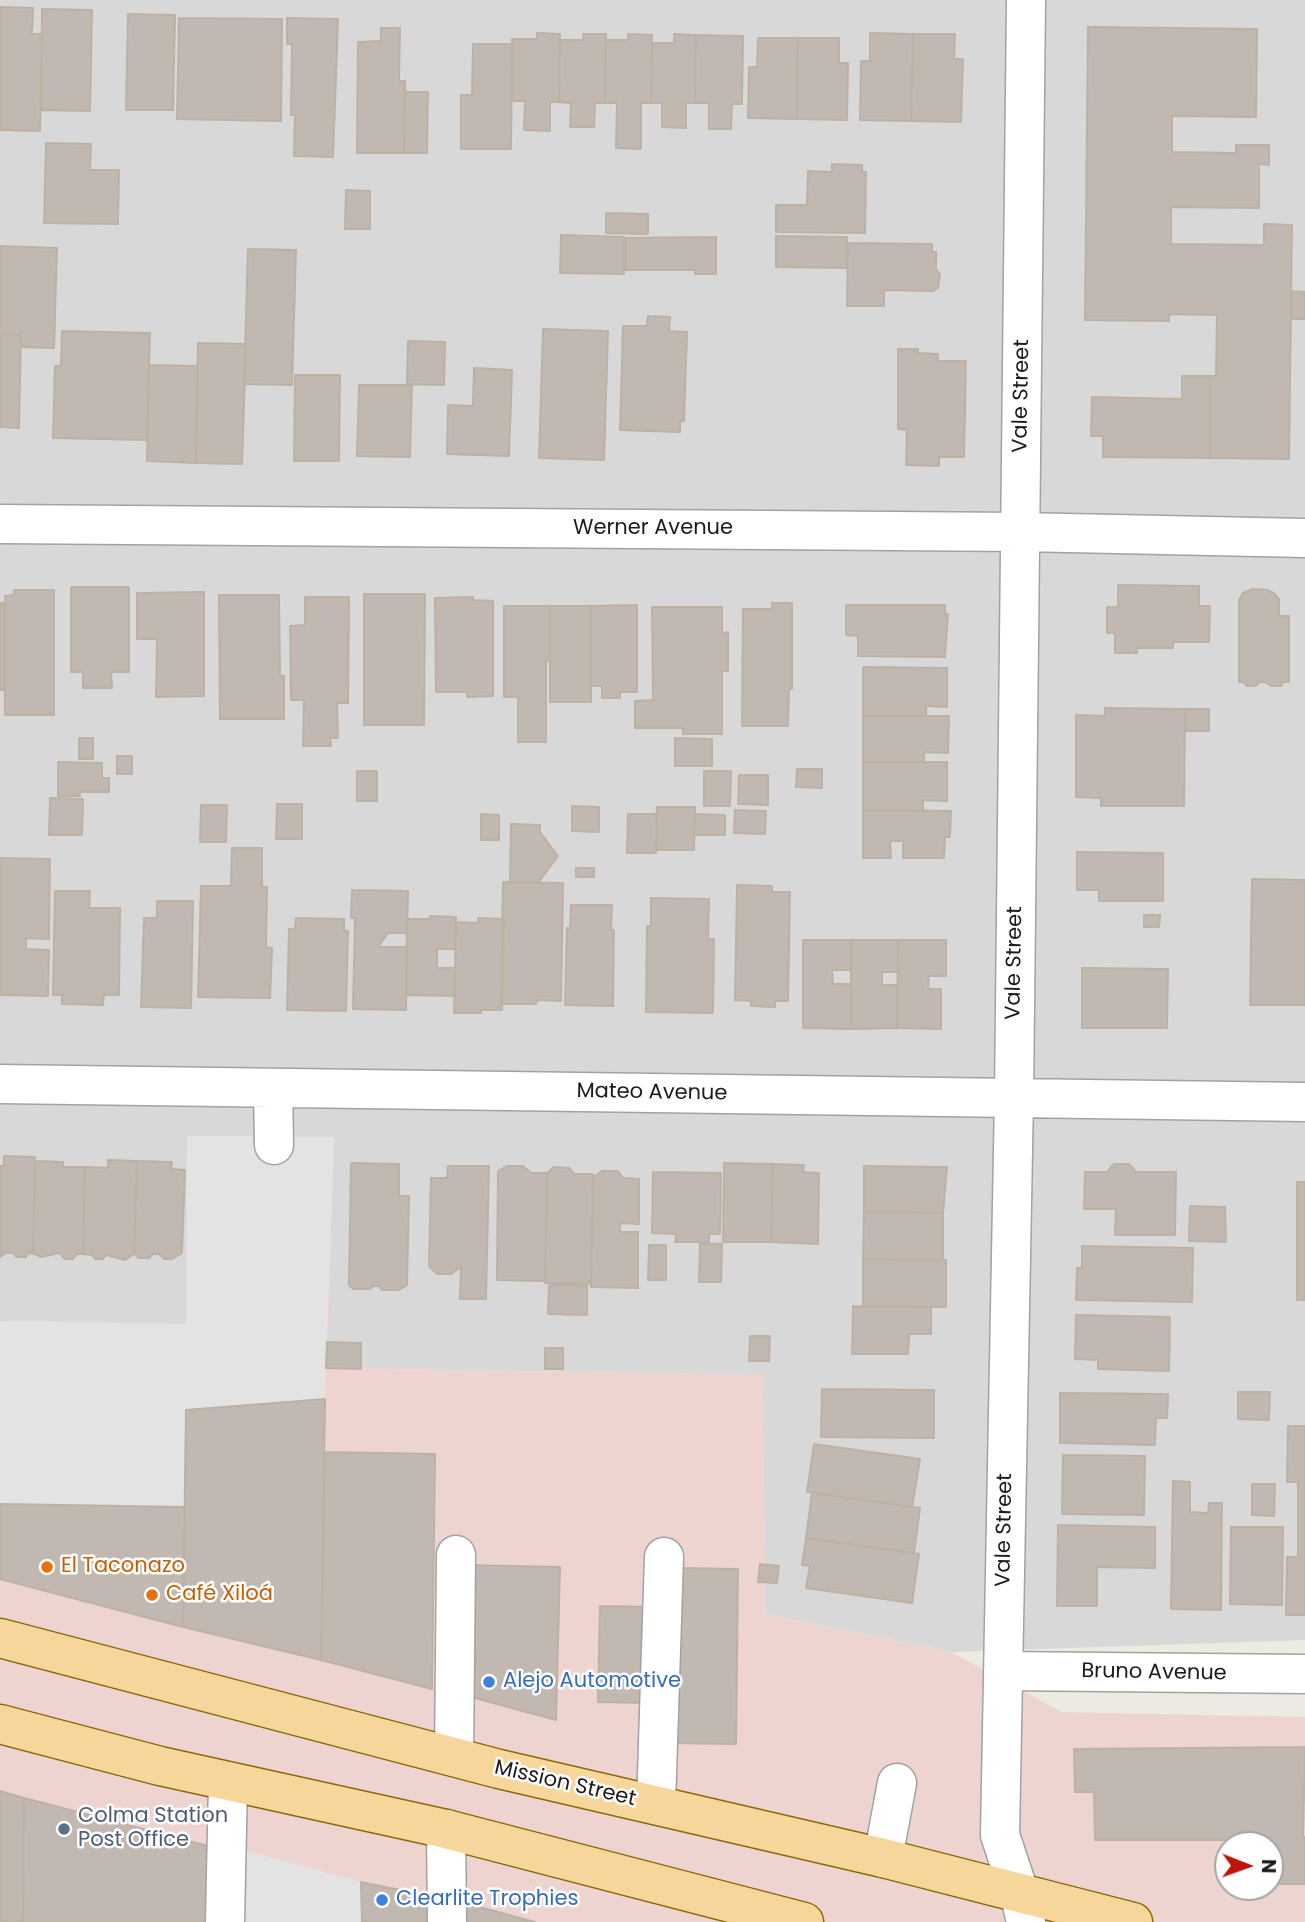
<!DOCTYPE html>
<html>
<head>
<meta charset="utf-8">
<style>
  body { margin:0 }
  #map { position:relative; width:1305px; height:1922px; overflow:hidden; background:#edeae1; font-family:Poppins,sans-serif }
  canvas { display:block }
  .north { position:absolute; left:1214px; top:1831px; width:70px; height:70px; box-sizing:border-box; background:#fff; border:2px solid #a4a4a4; border-radius:50%; rotate:91deg; font-size:19px; font-weight:700; line-height:28px; text-align:center; color:#1b1b1b }
  .north::after { content:''; display:block; margin:auto; width:24px; height:32px; background:#be1409; clip-path:polygon(50% 0,100% 100%,50% 72%,0 100%) }
</style>
</head>
<body>
<div id="map">
<canvas width="1305" height="1922"></canvas>
<div class="north">N</div>
</div>
<script>
const ctx = document.querySelector('canvas').getContext('2d');
ctx.lineJoin = 'round';
function paint(path, color) { ctx.fillStyle = color; ctx.fill(path, 'evenodd'); }
const toPath = rows => new Path2D(rows.map(r => 'M' + r).join(''));
function stroke(path, color, width, dash) { ctx.strokeStyle = color; ctx.lineWidth = width; ctx.lineCap = dash ? 'butt' : 'round'; ctx.setLineDash(dash || []); ctx.stroke(path); }
function write(font, color, halo, rows, align = 'center') {
  ctx.font = font + ' Poppins,sans-serif'; ctx.lineWidth = 5; ctx.setLineDash([]); ctx.textBaseline = 'middle'; ctx.strokeStyle = halo; ctx.fillStyle = color; for (const [text, x, y, turn = 0] of rows) {
    ctx.save(); ctx.translate(x, y); ctx.rotate((+turn || 0) * Math.PI / 180); ctx.textAlign = isNaN(turn) ? turn : align; if (halo) ctx.strokeText(text, 0, 0); ctx.fillText(text, 0, 0); ctx.restore();
  }
}
paint(toPath([
  [0,0,1305,0,1305,1640,951,1652,766,1614,762,1375,326,1368,334,1138,187,1136,187,1324,0,1321]
]), '#d9d8d8');
paint(toPath([
  [187,1136,334,1137,327,1368,762,1375,766,1614,951,1652,1062,1712,1305,1717,1305,1922,0,1922,0,1321,187,1324],
  [1228,1845,1270,1845,1270,1887,1228,1887]
]), '#edd4d1');
paint(toPath([
  [187,1136,334,1137,325,1399,186,1411,185,1507,0,1504,0,1321,186,1324],
  [236,1848,361,1882,362,1922,236,1922]
]), '#e3e3e3');
const building = toPath([
  [0,7,33,8,32,34,42,34,40,131,0,130,0,7],
  [42,9,92,10,90,111,41,110,42,9],
  [128,14,175,15,173,110,126,110,128,14],
  [179,18,282,19,281,121,177,119,179,18],
  [287,18,338,19,333,157,294,156,295,115,291,115,292,44,287,44,287,18],
  [1088,27,1257,29,1256,117,1172,116,1172,152,1236,153,1236,145,1269,145,1269,165,1259,164,1259,208,1171,207,1171,244,1264,245,1264,224,1292,225,1289,459,1210,458,1210,376,1216,376,1217,315,1169,314,1169,321,1085,320,1088,27],
  [381,28,400,28,399,81,405,81,405,92,404,153,357,153,358,42,381,41,381,28],
  [537,33,560,34,559,102,550,102,550,131,524,130,525,101,512,101,512,39,537,39,537,33],
  [870,33,913,34,911,121,860,120,861,61,870,61,870,33],
  [583,34,606,34,605,103,595,103,594,127,570,127,571,103,559,102,560,40,583,40,583,34],
  [628,34,652,35,651,103,641,103,641,149,616,148,617,103,605,103,606,40,628,40,628,34],
  [674,34,696,35,695,103,686,103,686,128,662,127,662,103,651,103,652,43,674,43,674,34],
  [913,34,955,34,954,59,963,59,961,122,911,121,913,34],
  [696,35,743,36,742,104,732,104,731,129,709,129,709,103,695,103,696,35],
  [758,38,798,38,797,119,748,118,749,67,757,67,758,38],
  [798,38,839,38,839,63,848,63,847,120,797,119,798,38],
  [473,44,512,44,511,149,461,149,461,95,472,95,473,44],
  [405,92,428,92,427,153,404,153,405,92],
  [46,143,91,144,90,170,119,170,118,224,44,223,46,143],
  [832,164,862,165,862,172,866,172,865,233,776,232,776,205,807,205,808,171,832,172,832,164],
  [346,190,370,191,370,229,345,229,346,190],
  [606,213,648,214,648,234,606,233,606,213],
  [561,235,624,237,624,274,560,273,561,235],
  [776,236,847,237,847,268,776,267,776,236],
  [716,237,716,274,695,274,695,270,626,270,626,238,716,237],
  [848,243,932,244,932,252,936,252,936,269,940,274,938,288,933,291,884,290,884,306,847,306,848,243],
  [0,246,57,248,54,348,21,347,21,335,0,334,0,246],
  [248,249,296,250,292,385,244,384,248,249],
  [1292,291,1305,292,1305,319,1291,319,1292,291],
  [648,316,670,317,669,331,687,332,684,421,680,421,680,432,620,430,623,326,647,326,648,316],
  [543,329,608,331,604,460,539,458,543,329],
  [62,331,150,333,147,440,53,438,55,366,61,366,62,331],
  [0,334,21,335,19,428,0,427,0,334],
  [408,341,445,342,444,385,407,384,408,341],
  [198,343,246,344,242,464,196,463,198,343],
  [898,349,918,349,918,353,938,354,938,361,966,361,964,457,939,457,939,466,906,465,907,430,898,429,898,349],
  [149,365,198,366,196,463,147,461,149,365],
  [474,368,512,370,509,456,447,454,448,405,473,406,474,368],
  [295,375,340,375,339,461,294,461,295,375],
  [1182,376,1210,376,1210,458,1103,457,1103,436,1091,436,1092,397,1182,399,1182,376],
  [359,385,412,385,410,457,357,456,359,385],
  [1118,585,1199,586,1199,606,1210,606,1209,642,1173,642,1173,648,1136,648,1137,653,1115,653,1115,633,1107,633,1107,607,1118,607,1118,585],
  [71,587,129,587,129,672,111,672,112,688,83,688,83,672,71,672,71,587],
  [1253,589,1267,590,1275,594,1279,599,1279,616,1289,616,1289,682,1283,682,1281,686,1271,686,1265,682,1259,682,1256,686,1247,686,1243,682,1239,682,1239,600,1243,593,1253,589],
  [14,590,54,590,54,715,5,715,5,596,14,595,14,590],
  [204,592,204,696,156,697,157,639,137,639,137,593,204,592],
  [364,594,425,594,424,725,364,725,364,594],
  [219,595,279,595,280,676,284,676,284,719,220,719,219,595],
  [305,597,349,597,348,703,337,703,338,738,330,738,331,746,303,746,304,700,291,700,290,626,305,625,305,597],
  [473,597,473,600,493,601,493,696,467,697,467,692,436,692,435,598,473,597],
  [0,603,4,603,4,690,0,690,0,603],
  [772,603,792,603,792,689,789,689,788,726,742,726,743,609,772,609,772,603],
  [637,605,637,692,620,692,620,698,602,698,602,686,591,686,591,606,637,605],
  [846,605,945,605,945,614,948,614,945,657,858,656,858,636,846,635,846,605],
  [504,606,550,606,550,661,546,661,546,742,518,742,518,697,504,697,504,606],
  [550,606,591,606,591,702,550,702,550,606],
  [652,607,722,607,722,633,728,632,728,671,722,671,722,734,683,734,683,728,635,728,635,701,653,700,652,607],
  [863,667,947,668,947,707,926,706,926,716,863,716,863,667],
  [1105,708,1185,709,1184,806,1101,806,1101,798,1076,797,1076,715,1105,716,1105,708],
  [1185,709,1209,709,1209,731,1185,731,1185,709],
  [863,716,949,716,948,753,924,752,924,762,863,762,863,716],
  [79,738,93,738,93,759,79,759,79,738],
  [675,738,712,739,712,766,675,766,675,738],
  [117,756,132,756,132,774,117,774,117,756],
  [58,762,102,763,102,778,109,778,109,792,80,792,80,796,58,796,58,762],
  [863,762,947,762,947,801,923,800,923,811,863,810,863,762],
  [797,769,822,769,822,788,796,787,797,769],
  [357,771,377,771,377,801,357,801,357,771],
  [704,771,731,771,730,806,704,806,704,771],
  [739,775,768,775,768,805,738,804,739,775],
  [50,798,83,799,82,835,49,835,50,798],
  [277,804,302,804,302,839,276,839,277,804],
  [201,805,227,805,226,842,200,842,201,805],
  [572,806,599,807,599,832,572,831,572,806],
  [657,807,695,807,694,850,656,850,657,807],
  [735,810,766,811,765,834,734,833,735,810],
  [863,810,951,811,950,837,945,837,944,858,903,858,903,841,890,841,891,858,863,858,863,810],
  [481,814,499,815,499,840,481,840,481,814],
  [628,814,657,814,656,853,627,853,628,814],
  [695,814,725,815,725,835,694,835,695,814],
  [511,824,540,825,540,832,558,856,539,882,510,882,511,824],
  [232,848,262,848,262,887,267,887,266,947,272,948,270,998,198,997,201,886,231,886,232,848],
  [1077,852,1163,853,1163,901,1099,901,1099,890,1077,890,1077,852],
  [0,858,50,859,49,939,26,938,26,949,49,950,48,996,0,995,0,858],
  [576,868,594,868,594,877,576,877,576,868],
  [1252,879,1305,880,1305,1005,1250,1005,1252,879],
  [503,882,563,883,561,1001,537,1000,536,1004,501,1004,503,882],
  [737,885,772,886,772,892,790,892,788,1001,775,1001,775,1007,751,1006,751,1001,735,1000,737,885],
  [352,890,408,891,407,933,388,933,378,947,407,947,406,1010,353,1009,355,918,351,918,352,890],
  [55,891,90,891,89,908,120,908,119,995,104,995,103,1005,62,1004,62,995,53,995,55,891],
  [651,898,709,899,708,939,714,939,713,1013,646,1012,647,926,651,926,651,898],
  [157,901,193,901,191,1008,141,1007,144,918,157,918,157,901],
  [571,905,612,905,611,930,614,930,613,1006,565,1005,567,928,570,928,571,905],
  [1144,915,1160,915,1159,927,1144,927,1144,915],
  [430,916,456,917,455,949,437,949,437,968,455,968,455,996,406,995,407,919,430,919,430,916],
  [296,918,344,919,344,931,348,931,346,1011,287,1010,289,929,295,929,296,918],
  [478,918,504,919,502,1010,481,1010,481,1013,454,1013,456,922,478,923,478,918],
  [803,940,851,940,851,970,832,970,833,984,851,984,851,1029,803,1028,803,940],
  [851,940,898,940,898,972,882,972,882,985,897,985,897,1028,851,1029,851,940],
  [898,940,946,940,946,976,929,976,928,989,941,989,941,1029,897,1028,898,940],
  [1082,968,1168,969,1167,1028,1082,1028,1082,968],
  [4,1156,35,1157,33,1254,29,1253,26,1257,16,1257,13,1253,6,1253,0,1257,0,1166,4,1166,4,1156],
  [108,1160,137,1161,134,1254,125,1260,106,1255,103,1259,95,1259,92,1255,83,1254,85,1167,108,1168,108,1160],
  [35,1161,63,1162,63,1167,85,1167,83,1254,77,1254,73,1259,65,1259,59,1253,41,1257,33,1253,35,1161],
  [137,1161,172,1162,171,1169,185,1170,182,1253,172,1259,164,1259,159,1254,153,1254,149,1258,139,1258,134,1254,137,1161],
  [351,1163,399,1164,399,1196,409,1196,407,1285,399,1290,382,1290,379,1286,373,1286,370,1289,353,1289,349,1285,351,1163],
  [724,1163,773,1164,771,1242,723,1242,724,1163],
  [773,1164,804,1165,803,1172,819,1173,818,1244,771,1242,773,1164],
  [1114,1164,1129,1164,1136,1172,1176,1172,1175,1235,1115,1235,1116,1209,1084,1209,1085,1172,1107,1172,1114,1164],
  [448,1166,489,1166,486,1299,460,1299,461,1267,451,1274,437,1274,429,1266,431,1178,447,1178,448,1166],
  [507,1166,523,1166,531,1173,547,1173,545,1281,497,1280,498,1171,507,1166],
  [864,1166,947,1167,943,1213,864,1212,864,1166],
  [554,1167,569,1168,574,1174,593,1174,591,1284,545,1283,547,1173,554,1167],
  [602,1171,618,1171,623,1178,639,1179,639,1224,620,1223,620,1232,638,1232,638,1288,591,1287,593,1177,602,1171],
  [653,1172,721,1173,720,1234,709,1234,709,1242,675,1242,676,1234,652,1233,653,1172],
  [1297,1182,1305,1182,1305,1300,1297,1300,1297,1182],
  [1190,1206,1225,1207,1226,1242,1189,1241,1190,1206],
  [864,1212,943,1213,943,1260,863,1259,864,1212],
  [700,1243,722,1244,721,1282,699,1282,700,1243],
  [649,1245,666,1245,666,1280,648,1280,649,1245],
  [1082,1246,1193,1248,1192,1302,1076,1300,1077,1268,1082,1268,1082,1246],
  [863,1259,946,1260,946,1307,863,1306,863,1259],
  [549,1285,587,1286,587,1315,548,1314,549,1285],
  [853,1306,931,1307,931,1334,909,1334,908,1354,852,1354,853,1306],
  [1076,1315,1170,1317,1169,1371,1098,1369,1098,1360,1075,1359,1076,1315],
  [750,1336,770,1336,769,1361,749,1361,750,1336],
  [327,1342,361,1343,361,1369,326,1368,327,1342],
  [545,1348,563,1348,563,1369,545,1369,545,1348],
  [822,1389,934,1390,934,1438,821,1437,822,1389],
  [1238,1392,1270,1392,1269,1420,1238,1419,1238,1392],
  [1060,1393,1168,1394,1167,1418,1156,1418,1155,1445,1060,1443,1060,1393],
  [325,1399,321,1660,183,1627,186,1410,325,1399],
  [1288,1426,1305,1426,1305,1615,1286,1615,1287,1557,1298,1557,1298,1482,1287,1482,1288,1426],
  [814,1444,920,1459,912,1507,807,1492,814,1444],
  [325,1452,435,1454,432,1689,321,1660,325,1452],
  [1063,1455,1145,1456,1144,1515,1062,1514,1063,1455],
  [1173,1481,1190,1482,1190,1512,1208,1513,1209,1503,1222,1503,1221,1610,1171,1609,1173,1481],
  [1252,1484,1275,1484,1274,1516,1252,1515,1252,1484],
  [812,1493,920,1508,914,1553,806,1538,812,1493],
  [0,1504,185,1507,183,1627,0,1579,0,1504],
  [1058,1525,1155,1527,1155,1568,1097,1567,1097,1606,1057,1606,1058,1525],
  [1231,1527,1283,1527,1282,1605,1230,1604,1231,1527],
  [806,1538,919,1554,912,1603,806,1588,810,1566,802,1565,806,1538],
  [760,1564,779,1566,777,1583,758,1582,760,1564],
  [463,1565,560,1567,556,1720,460,1694,463,1565],
  [673,1568,738,1569,736,1744,671,1743,673,1568],
  [600,1606,653,1607,652,1703,598,1702,600,1606],
  [1305,1747,1303,1837,1305,1837,1305,1884,1270,1884,1270,1845,1233,1845,1233,1840,1095,1840,1094,1792,1075,1792,1074,1749,1305,1747],
  [0,1791,24,1798,23,1922,0,1922,0,1791],
  [24,1798,208,1846,207,1922,23,1922,24,1798],
  [361,1882,435,1897,435,1922,362,1922,361,1882],
  [457,1901,535,1922,457,1922,457,1901]
]);
paint(building, '#c1b8b1');
stroke(building, '#bdb1a4', 2);
const minor = toPath([
  [0,524,1020,532,1305,538],
  [0,1084,1305,1102],
  [273,1088,274,1145],
  [1003,1671,1305,1674],
  [454,1757,456,1555],
  [656,1805,664,1557],
  [446,1829,447,1922],
  [883,1858,897,1783],
  [225,1922,228,1782],
  [1026,1922,1019,1892,1000,1835,1014,1098,1026,0]
]);
const major = toPath([
  [0,1638,499,1769,883,1858,1133,1922],
  [0,1724,160,1766,446,1829,804,1922]
]);
stroke(minor, '#a2a2a2', 41);
stroke(major, '#8d6906', 41);
stroke(minor, '#fff', 38);
stroke(major, '#f7d69c', 38);
for (const [x, y, r, color] of [
  [47,1567,7,"#e8710a"],
  [152,1595,7,"#e8710a"],
  [489,1682,7,"#3f7fe0"],
  [64,1829,7,"#5c6f8a"],
  [382,1900,7,"#3f7fe0"]
]) { const dot = new Path2D(); dot.arc(x, y, r, 0, 2 * Math.PI); ctx.fillStyle = color; ctx.fill(dot); stroke(dot, '#fff', 2.5); }
write('21px', '#1b1b1b', '#fff', [
  ["Vale Street",1022,396,-89],
  ["Werner Avenue",653,529],
  ["Vale Street",1015,963,-89],
  ["Mateo Avenue",652,1093,1],
  ["Vale Street",1005,1530,-89],
  ["Bruno Avenue",1154,1673,1],
  ["Mission Street",565,1784,13]
]);
write('21px', '#c56008', '#fff', [
  ["El Taconazo",61,1567],
  ["Café Xiloá",166,1595]
], 'left');
write('21px', '#366cbe', '#fff', [
  ["Alejo Automotive",503,1682],
  ["Clearlite Trophies",396,1900]
], 'left');
write('21px', '#4e5e75', '#fff', [
  ["Colma Station",78,1817],
  ["Post Office",78,1841]
], 'left');
</script>
</body>
</html>
